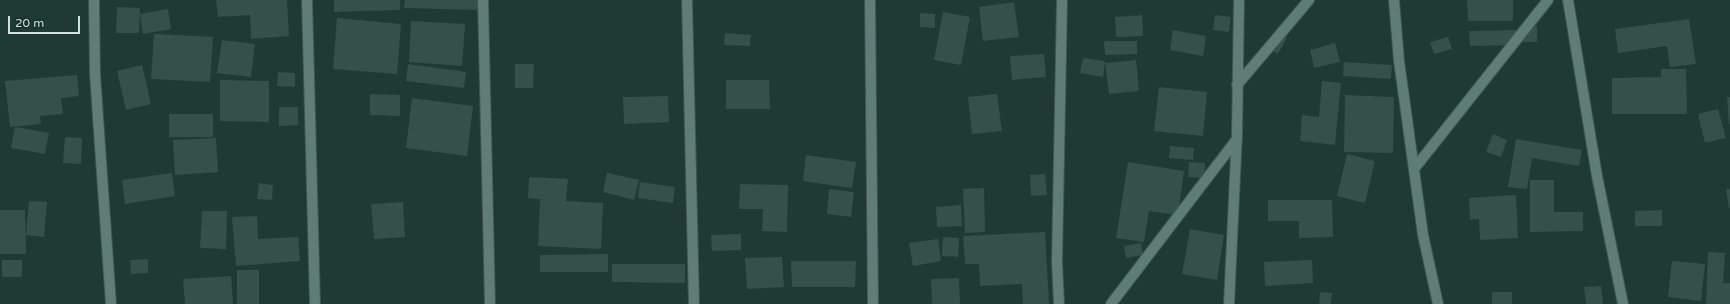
<!DOCTYPE html>
<html>
<head>
<meta charset="utf-8">
<style>
  body { margin:0 }
  #map { position:relative; width:1730px; height:304px; overflow:hidden; background:#1f3935; font-family:"Varela Round",sans-serif }
  canvas { display:block }
  .scale { position:absolute; left:8px; top:16px; width:72px; height:18px; box-sizing:border-box; border:2px solid #d1e0dd; border-top:0; padding-left:5px; font-size:12px; line-height:14px; white-space:nowrap; color:#d1e0dd; -webkit-text-stroke:3px #152f2b; paint-order:stroke }
</style>
</head>
<body>
<div id="map">
<canvas width="1730" height="304"></canvas>
<div class="scale">20 m</div>
</div>
<script>
const ctx = document.querySelector('canvas').getContext('2d');
ctx.lineJoin = 'round';
function paint(path, color) { ctx.fillStyle = color; ctx.fill(path, 'evenodd'); }
const toPath = rows => new Path2D(rows.map(r => 'M' + r).join(''));
function stroke(path, color, width, dash) { ctx.strokeStyle = color; ctx.lineWidth = width; ctx.lineCap = dash ? 'butt' : 'round'; ctx.setLineDash(dash || []); ctx.stroke(path); }
paint(toPath([
  [216,0,287,0,289,36,251,39,250,15,218,17],
  [334,0,400,0,400,10,334,12],
  [405,0,479,0,479,10,404,8],
  [1467,0,1513,0,1513,21,1468,21],
  [1014,2,1019,37,983,41,979,7],
  [117,7,140,8,139,33,116,33],
  [168,9,171,29,143,34,140,14],
  [943,12,970,17,961,65,934,60],
  [920,13,935,14,935,28,920,27],
  [1142,15,1143,36,1116,37,1115,17],
  [1215,15,1231,17,1229,32,1213,30],
  [337,18,401,24,397,74,333,69],
  [1689,19,1696,64,1670,67,1667,46,1618,53,1615,29],
  [411,21,465,24,462,66,409,62],
  [1521,26,1537,26,1537,42,1521,42],
  [1173,30,1206,36,1203,56,1170,50],
  [1518,30,1519,45,1470,46,1469,31],
  [1275,31,1287,38,1278,54,1266,47],
  [725,33,751,35,750,46,724,45],
  [154,34,213,37,210,82,151,79],
  [1448,37,1452,49,1434,54,1430,42],
  [222,40,255,44,251,77,217,73],
  [1104,41,1137,41,1137,54,1105,55],
  [1335,43,1340,62,1314,68,1310,50],
  [1044,54,1046,77,1012,80,1010,56],
  [1083,58,1105,61,1103,77,1080,73],
  [1136,60,1139,91,1109,94,1105,63],
  [1344,62,1392,65,1391,79,1343,76],
  [408,64,466,72,464,88,406,81],
  [515,64,534,64,533,88,515,88],
  [142,65,151,104,126,110,117,71],
  [1661,69,1686,69,1687,114,1612,114,1612,78,1661,77],
  [278,72,295,73,295,87,277,86],
  [77,75,79,96,61,98,63,114,40,116,41,124,10,127,5,81],
  [220,80,269,81,269,122,220,121],
  [726,80,769,80,770,109,726,109],
  [1322,81,1341,83,1335,145,1300,141,1302,115,1319,117],
  [1159,87,1207,92,1203,136,1154,131],
  [370,94,400,95,400,116,370,115],
  [997,94,1002,131,972,134,968,97],
  [1345,95,1394,97,1393,153,1344,152],
  [668,96,669,122,624,124,623,97],
  [1727,97,1730,97,1730,124,1729,124],
  [412,98,473,106,467,156,406,148],
  [279,107,298,107,298,125,279,126],
  [1718,109,1726,138,1705,143,1698,114],
  [169,114,213,114,213,137,169,137],
  [15,127,49,133,45,154,11,148],
  [1493,134,1507,140,1501,157,1486,152],
  [65,137,82,138,81,164,63,163],
  [216,138,218,172,175,175,173,140],
  [1516,139,1582,150,1579,166,1532,158,1527,189,1508,187],
  [1170,146,1194,148,1193,160,1169,158],
  [1347,154,1375,161,1365,203,1337,196],
  [806,155,856,162,852,188,803,181],
  [1128,162,1184,171,1178,215,1149,211,1144,242,1116,238],
  [1189,162,1205,163,1204,178,1188,177],
  [172,173,175,196,125,204,122,180],
  [607,173,639,180,634,200,603,192],
  [1045,174,1047,195,1031,196,1030,175],
  [529,177,568,179,566,201,603,203,601,249,538,246,540,200,545,200,528,198],
  [1530,180,1554,180,1554,212,1583,212,1583,231,1530,232],
  [640,182,675,187,673,203,638,198],
  [259,183,273,185,272,200,257,199],
  [740,184,788,185,787,232,762,231,763,209,739,209],
  [984,188,985,232,965,233,963,189],
  [829,189,854,192,851,217,827,214],
  [1726,189,1730,189,1730,208,1729,208],
  [1516,195,1518,238,1480,240,1479,219,1470,220,1469,198],
  [1268,200,1332,200,1333,237,1299,238,1299,221,1268,221],
  [29,201,47,202,44,237,26,235],
  [403,202,405,237,374,239,371,204],
  [961,205,962,226,937,227,936,207],
  [0,210,25,210,26,254,0,254],
  [1662,210,1662,226,1635,226,1635,211],
  [202,211,227,211,226,249,200,248],
  [257,216,258,239,298,237,300,261,236,266,232,217],
  [1190,229,1224,235,1217,280,1182,274],
  [1045,232,1049,304,1023,304,1022,284,980,286,979,264,965,264,963,236],
  [741,234,741,250,712,251,711,235],
  [943,237,959,238,958,257,942,256],
  [938,239,941,261,913,266,909,243],
  [1141,243,1143,255,1126,258,1124,246],
  [1708,252,1725,253,1723,283,1730,283,1730,304,1706,304],
  [608,254,608,272,540,272,540,255],
  [782,257,784,287,747,289,745,258],
  [148,259,148,273,131,274,130,260],
  [2,260,22,260,22,277,2,277],
  [1312,260,1313,283,1265,286,1264,262],
  [791,261,856,261,855,287,792,287],
  [1672,261,1705,264,1701,301,1668,297],
  [612,264,685,264,685,283,612,282],
  [237,270,259,270,259,304,237,304],
  [231,276,233,304,185,304,183,279],
  [959,278,960,304,932,304,931,279],
  [1601,286,1603,304,1586,304,1584,287],
  [1320,292,1332,293,1331,304,1319,304],
  [1492,292,1512,292,1512,304,1492,304]
]), '#35504b');
const minor = toPath([
  [94,0,95,74,111,304],
  [307,0,315,304],
  [483,0,490,304],
  [687,0,694,304],
  [870,0,873,304],
  [1394,0,1399,61,1423,235,1438,304],
  [1568,0,1597,176,1623,304],
  [1237,85,1309,0],
  [1414,169,1548,0],
  [1059,304,1057,262,1062,0],
  [1111,304,1237,139],
  [1229,304,1237,134,1239,0]
]);
stroke(minor, '#3f5653', 12);
stroke(minor, '#607c77', 10);
</script>
</body>
</html>
